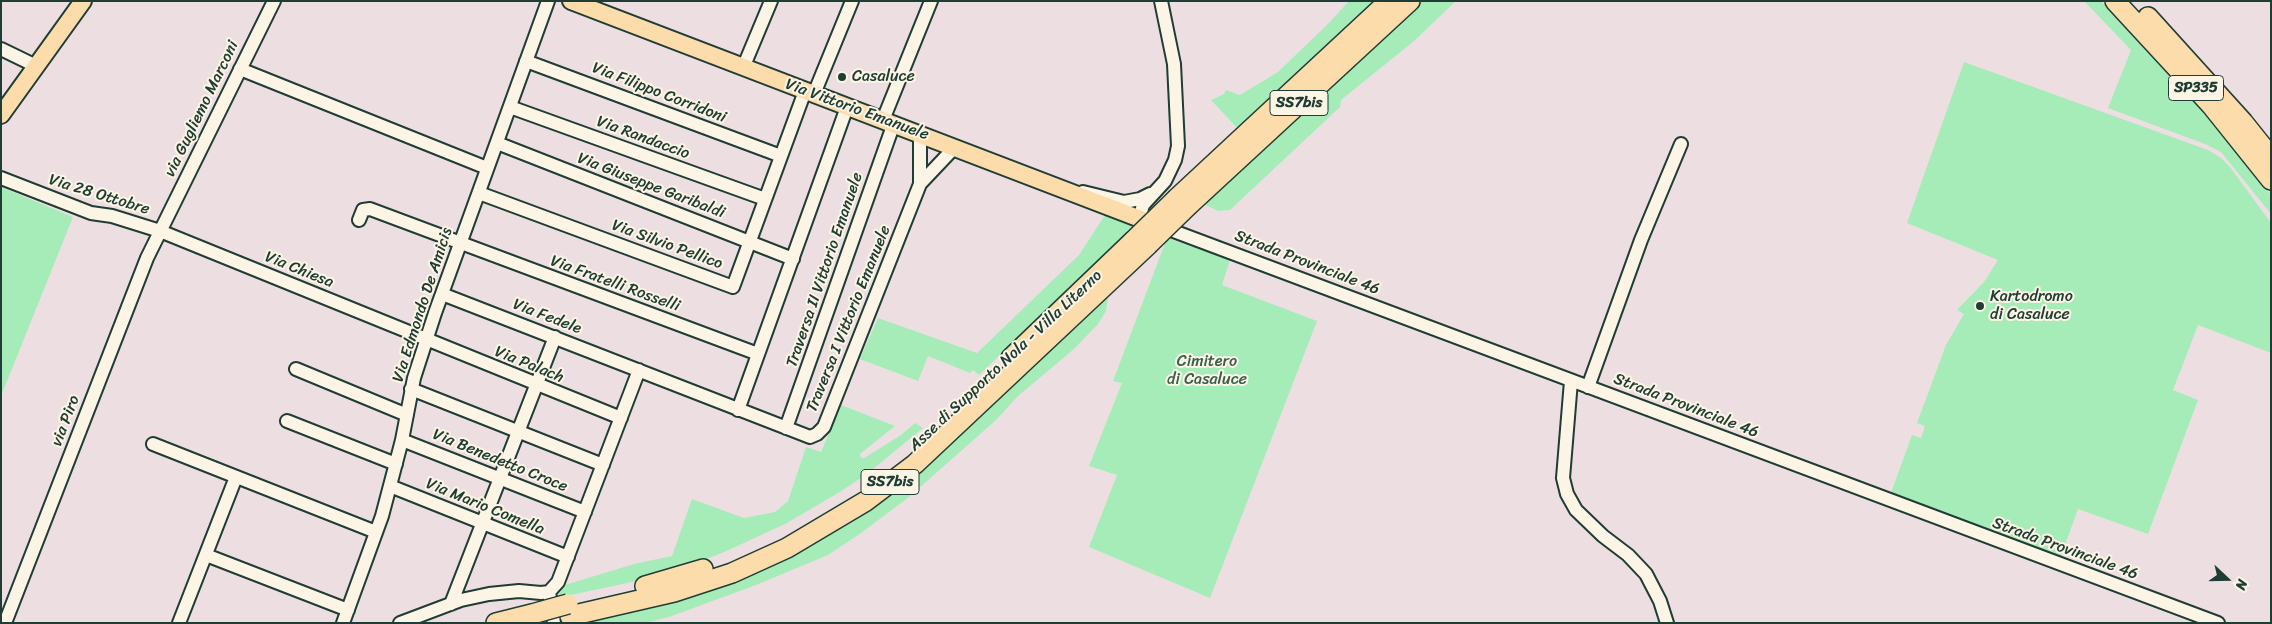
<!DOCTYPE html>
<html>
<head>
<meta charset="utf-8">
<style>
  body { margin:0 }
  #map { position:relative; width:2272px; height:624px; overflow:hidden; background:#eddfe1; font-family:Sriracha,sans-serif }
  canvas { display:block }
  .frame { position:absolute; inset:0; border:2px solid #1f3d34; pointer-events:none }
  .north { position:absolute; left:2202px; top:554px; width:50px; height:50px; -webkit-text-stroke:4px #fcf5e5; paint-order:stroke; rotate:111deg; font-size:14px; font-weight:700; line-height:20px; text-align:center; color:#1f3d34 }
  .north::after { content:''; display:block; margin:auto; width:18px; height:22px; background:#1f3d34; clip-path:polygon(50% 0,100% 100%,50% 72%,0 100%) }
</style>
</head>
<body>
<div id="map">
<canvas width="2272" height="624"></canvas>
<div class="frame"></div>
<div class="north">N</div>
</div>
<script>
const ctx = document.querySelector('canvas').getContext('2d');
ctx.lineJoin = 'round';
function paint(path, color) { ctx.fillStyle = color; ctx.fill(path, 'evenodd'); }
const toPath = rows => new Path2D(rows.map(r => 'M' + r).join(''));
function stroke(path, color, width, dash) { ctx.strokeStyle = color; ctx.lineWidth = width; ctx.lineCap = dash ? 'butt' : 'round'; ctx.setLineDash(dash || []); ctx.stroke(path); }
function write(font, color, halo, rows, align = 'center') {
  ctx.font = font + ' Sriracha,sans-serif'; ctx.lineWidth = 4; ctx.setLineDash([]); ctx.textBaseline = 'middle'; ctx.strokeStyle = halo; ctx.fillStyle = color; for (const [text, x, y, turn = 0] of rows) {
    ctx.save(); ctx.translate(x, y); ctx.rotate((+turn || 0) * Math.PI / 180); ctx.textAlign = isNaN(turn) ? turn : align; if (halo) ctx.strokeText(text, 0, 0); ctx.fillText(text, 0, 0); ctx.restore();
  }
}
paint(toPath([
  [1349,1,1378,1,1240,131,1211,100,1224,94,1226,90,1240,95,1278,72,1330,22],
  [1419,1,1456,1,1414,41,1341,100,1340,107,1230,210,1218,211,1204,204],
  [2084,1,2101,1,2187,93,2237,151,2271,195,2271,214,2221,152,2205,144,2108,108,2131,50],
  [1964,62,2208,150,2221,158,2230,167,2271,223,2271,353,2198,325,2173,390,2198,400,2148,534,2078,509,2061,556,1891,493,1912,435,1921,438,1925,426,1917,423,1946,345,1964,314,1957,310,1984,282,1998,260,1907,223],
  [1,187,73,217,1,396],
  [1105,215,1136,226,979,375,973,370,970,373,928,356,918,381,860,359,878,318,977,353,1079,255],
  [1167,238,1230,260,1222,285,1317,321,1210,598,1089,547,1117,475,1089,466,1122,383,1113,381],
  [1109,292,1106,311,1098,324,1074,349,1018,396,996,420,909,497,861,533,828,555,756,585,669,617,645,623,579,623,812,542],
  [841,405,895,426,860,454,861,458,864,458,901,435,915,423,923,428,868,473,843,490,787,523,731,549,707,559,637,581,566,596,558,595,565,585,634,564,672,556,692,499,744,518,775,512,788,501,806,447,821,452]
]), '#a5ecb9');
const minor = toPath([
  [1,49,36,66],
  [526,61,781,156],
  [743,68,771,1],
  [240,69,487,168],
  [814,94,852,1],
  [510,107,765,199],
  [883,120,931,1],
  [497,143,793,259],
  [1,178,91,213,112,216,160,231,621,418],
  [920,184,955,147],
  [1083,192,1124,202,1140,199,1150,194],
  [479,193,733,287,805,91],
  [359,220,363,210,370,209,758,354],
  [1143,220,1141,212,1143,205,1165,181,1175,160,1178,146,1174,64,1161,1],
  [1160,226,2218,623],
  [442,294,810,437,817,434,824,427,920,184,920,133],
  [296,369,407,415],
  [1571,381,1563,478,1567,494,1576,510,1603,536,1628,555,1646,574,1660,601,1667,623],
  [1588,387,1641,240,1681,144],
  [411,389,603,465],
  [738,410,847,107],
  [287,421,396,464],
  [786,428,894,123],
  [402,440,585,512],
  [153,444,376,532],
  [390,486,568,557],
  [206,555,348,610],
  [451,604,555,337],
  [5,623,147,258,274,1],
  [179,623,236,477],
  [343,623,382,516,402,440,414,378,435,313,548,1],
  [400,623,461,600,489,594,519,591,541,593,549,592],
  [554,623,549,592,558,582,639,370]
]);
const major = toPath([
  [571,1,1143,220],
  [1,115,83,1]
]);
const highway = toPath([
  [2115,1,2211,105,2271,180],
  [2148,17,2243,122,2271,157],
  [1177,198,1389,1],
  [1189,205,1410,1],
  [1011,358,1133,241],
  [645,586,703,569],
  [570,616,674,592,732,573,787,548,866,501,915,464,1148,245],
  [496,623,532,614]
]);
stroke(minor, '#1f3d34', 16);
stroke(major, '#1f3d34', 20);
stroke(highway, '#1f3d34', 22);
stroke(minor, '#fcf5e5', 12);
stroke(major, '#fcdcab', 16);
stroke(highway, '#fcdcab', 19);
const highwayBridge = toPath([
  [1133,241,1177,198],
  [1148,245,1189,205],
  [532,614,568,604]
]);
stroke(highwayBridge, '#1f3d34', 22, []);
stroke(highwayBridge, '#fcdcab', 19);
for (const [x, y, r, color] of [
  [842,77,5,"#1f3d34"],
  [1980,306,5,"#1f3d34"]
]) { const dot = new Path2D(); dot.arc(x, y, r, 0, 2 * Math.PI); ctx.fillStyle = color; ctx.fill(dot); stroke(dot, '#fcf5e5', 2); }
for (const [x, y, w] of [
  [2196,88,55],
  [1299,103,58],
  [890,482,58]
]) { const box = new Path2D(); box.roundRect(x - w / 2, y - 12.5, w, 25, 4); ctx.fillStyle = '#fcf5e5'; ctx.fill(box); stroke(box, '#1f3d34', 1); }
write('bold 15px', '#1f3d34', null, [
  ["SP335",2196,88],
  ["SS7bis",1299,103],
  ["SS7bis",890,482]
]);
write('16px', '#1f3d34', '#fcf5e5', [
  ["Casaluce",852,77],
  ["Kartodromo",1990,297],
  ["di Casaluce",1990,315]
], 'left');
write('16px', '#1f3d34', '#fcf5e5', [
  ["Via Filippo Corridoni",659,93,21],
  ["via Gugliemo Marconi",202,109,-64],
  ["Via Vittorio Emanuele",857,110,20],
  ["Via Randaccio",643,138,20],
  ["Via Giuseppe Garibaldi",651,186,21],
  ["Via 28 Ottobre",99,195,17],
  ["Via Silvio Pellico",667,245,20],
  ["Strada Provinciale 46",1307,263,21],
  ["Via Chiesa",299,270,22],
  ["Traversa II Vittorio Emanuele",825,270,-71],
  ["Via Fratelli Rosselli",615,284,20],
  ["Via Edmondo De Amicis",423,305,-72],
  ["Via Fedele",547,317,21],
  ["Traversa I Vittorio Emanuele",849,319,-68],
  ["Asse di Supporto Nola - Villa Literno",1006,361,-43],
  ["Via Palach",529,365,22],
  ["Strada Provinciale 46",1686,406,21],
  ["via Piro",66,421,-69],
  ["Via Benedetto Croce",500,461,22],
  ["Via Mario Comella",485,507,22],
  ["Strada Provinciale 46",2065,549,20]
]);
write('16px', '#3a604f', '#fcf5e5', [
  ["Cimitero",1207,362],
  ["di Casaluce",1207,380]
]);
</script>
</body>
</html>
